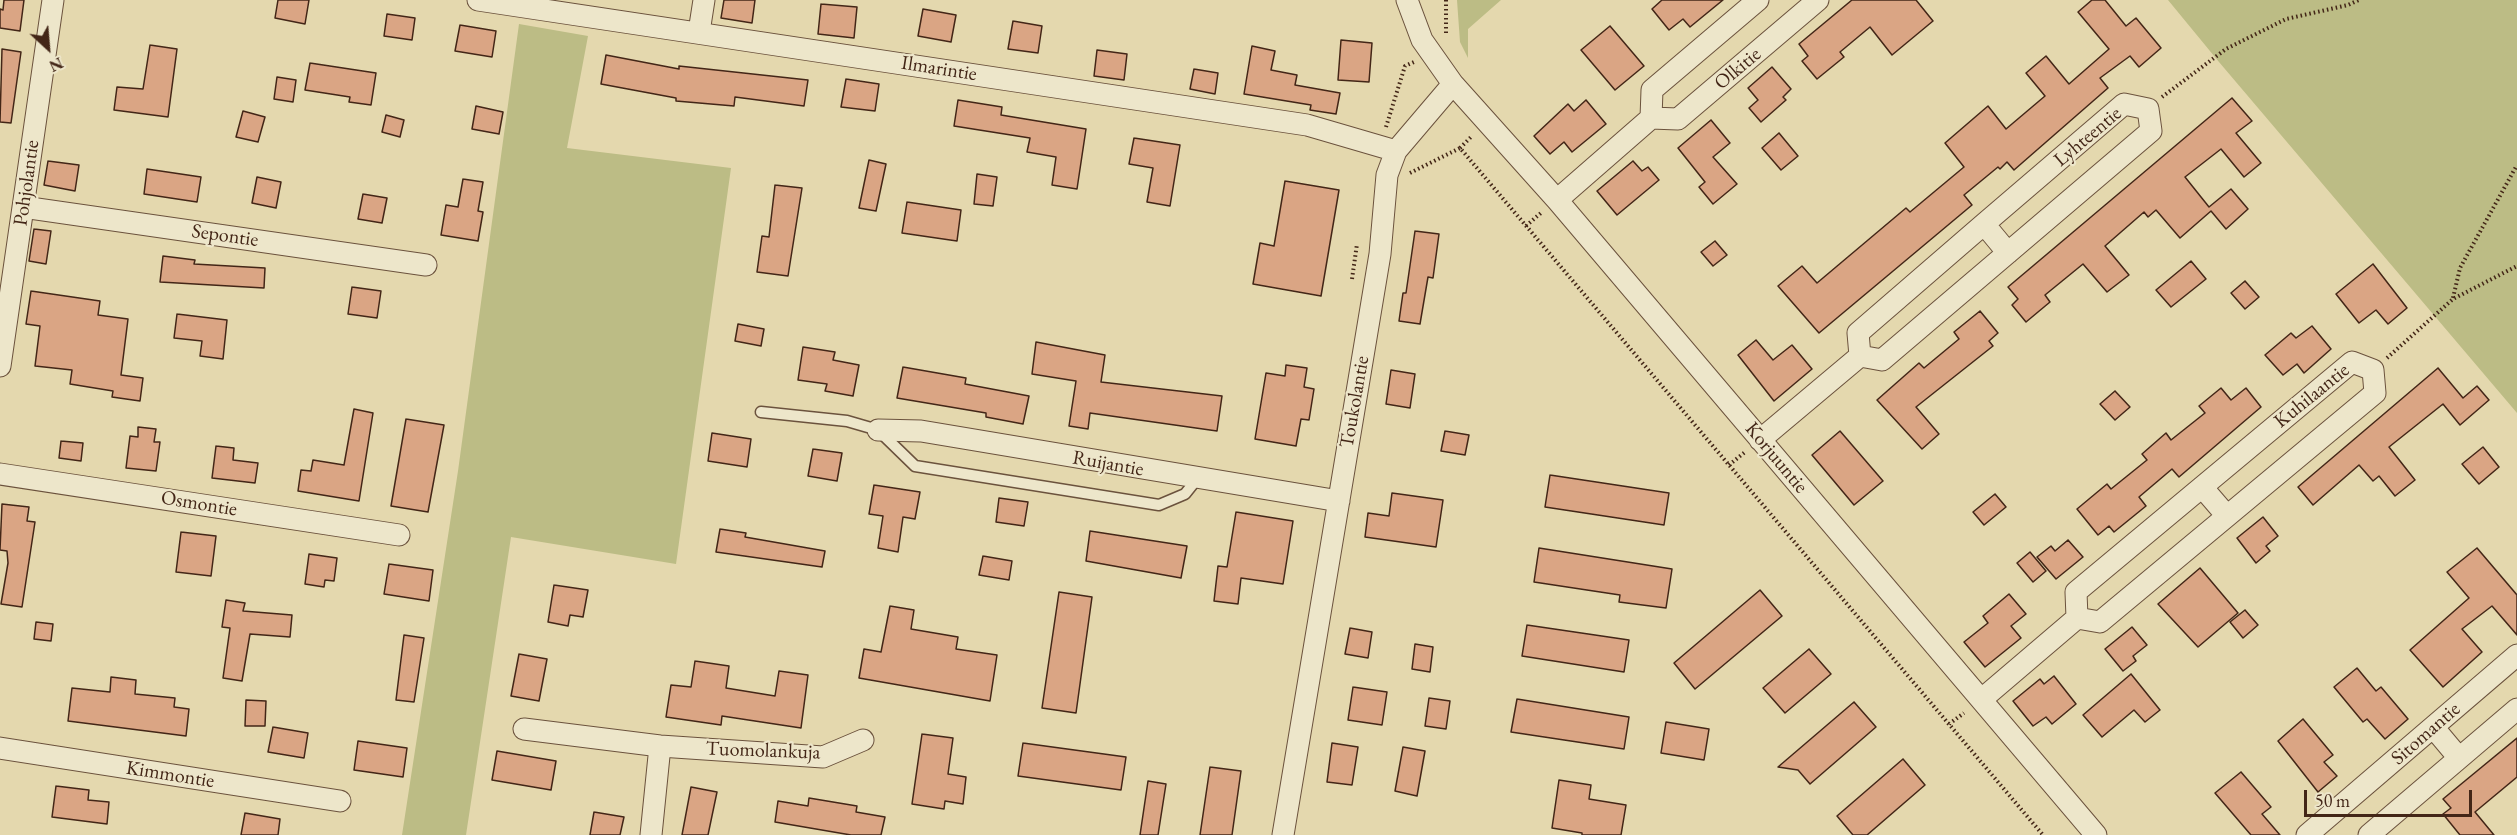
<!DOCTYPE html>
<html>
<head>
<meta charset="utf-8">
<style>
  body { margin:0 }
  #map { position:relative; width:2517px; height:835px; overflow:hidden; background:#e4d8ae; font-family:"EB Garamond",serif }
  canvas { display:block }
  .north { position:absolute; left:18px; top:18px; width:60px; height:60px; -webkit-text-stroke:4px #ede6ca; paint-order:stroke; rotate:154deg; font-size:16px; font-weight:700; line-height:24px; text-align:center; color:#432617 }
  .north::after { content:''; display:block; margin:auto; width:21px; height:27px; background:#432617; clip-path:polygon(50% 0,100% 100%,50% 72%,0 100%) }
  .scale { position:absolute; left:2304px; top:790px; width:168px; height:27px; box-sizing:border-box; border:3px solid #432617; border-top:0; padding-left:8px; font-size:18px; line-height:21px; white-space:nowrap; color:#432617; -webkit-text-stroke:4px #ede6ca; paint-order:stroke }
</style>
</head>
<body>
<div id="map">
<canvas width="2517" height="835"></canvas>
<div class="north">N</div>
<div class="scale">50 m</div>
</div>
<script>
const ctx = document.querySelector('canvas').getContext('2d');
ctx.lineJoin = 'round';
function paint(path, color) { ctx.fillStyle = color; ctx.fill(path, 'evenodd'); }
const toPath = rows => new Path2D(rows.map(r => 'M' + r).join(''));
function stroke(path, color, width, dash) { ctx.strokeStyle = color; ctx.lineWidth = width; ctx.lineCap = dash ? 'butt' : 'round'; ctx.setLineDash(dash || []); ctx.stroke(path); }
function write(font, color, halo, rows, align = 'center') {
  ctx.font = font + ' "EB Garamond",serif'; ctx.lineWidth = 4.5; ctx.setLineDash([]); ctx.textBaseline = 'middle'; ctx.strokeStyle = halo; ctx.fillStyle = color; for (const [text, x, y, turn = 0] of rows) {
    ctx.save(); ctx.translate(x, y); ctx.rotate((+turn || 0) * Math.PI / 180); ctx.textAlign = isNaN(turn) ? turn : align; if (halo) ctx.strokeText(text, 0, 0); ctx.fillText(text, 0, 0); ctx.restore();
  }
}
paint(toPath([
  [1457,0,1501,0,1468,29,1468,58,1460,42],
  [2168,0,2517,0,2517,413,2219,62],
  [519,24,588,36,567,148,731,168,676,564,511,537,466,835,402,835,458,471]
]), '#bcbc85');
const building = toPath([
  [4,0,24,0,20,31,0,28,0,9,3,10,4,0],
  [278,0,309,0,305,24,275,18,278,0],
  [724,0,755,0,752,23,721,18,724,0],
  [1662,0,1723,0,1690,27,1683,19,1669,30,1652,9,1662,0],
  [1852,0,1916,0,1933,21,1892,55,1870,27,1840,52,1844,57,1817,79,1802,61,1808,56,1799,44,1852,0],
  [2092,0,2105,0,2126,26,2136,18,2161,48,2139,67,2130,56,2100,78,2108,88,2014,170,2007,162,2000,169,1998,167,1964,195,1972,205,1819,333,1778,286,1802,266,1817,283,1906,208,1910,212,1964,167,1945,143,1988,106,2006,129,2045,96,2026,73,2046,56,2069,84,2109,49,2078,12,2092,0],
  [821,4,857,7,854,38,818,34,821,4],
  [923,9,956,15,951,42,918,36,923,9],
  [387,14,415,18,412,40,384,36,387,14],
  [1013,21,1042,26,1038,53,1008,49,1013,21],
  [460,25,496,31,492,57,455,51,460,25],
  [1610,26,1644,66,1615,90,1581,50,1610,26],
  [1341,40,1372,43,1369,82,1338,80,1341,40],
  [150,45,177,49,168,117,114,110,117,87,143,89,150,45],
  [1252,46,1275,51,1271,70,1297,75,1295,85,1340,93,1336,114,1310,110,1311,105,1244,94,1252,46],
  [2,49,21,52,11,123,0,122,2,49],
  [1097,50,1127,54,1124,80,1094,76,1097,50],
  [606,55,679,69,679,66,808,80,804,106,735,97,734,106,676,101,676,98,601,84,606,55],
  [310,63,376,73,371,105,349,102,350,97,305,90,310,63],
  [1772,67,1791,89,1783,97,1786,100,1761,122,1749,108,1758,100,1748,88,1772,67],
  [1194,69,1218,73,1215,94,1190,89,1194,69],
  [277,77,296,80,293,102,274,99,277,77],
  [846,79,879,84,875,111,841,107,846,79],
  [2232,98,2252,121,2236,133,2261,163,2244,177,2221,149,2185,177,2209,207,2231,189,2248,209,2226,229,2211,211,2180,238,2156,210,2148,217,2144,212,2105,246,2129,275,2107,292,2083,264,2045,295,2050,302,2026,322,2012,305,2018,299,2008,287,2232,98],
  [958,100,1002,107,1001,115,1086,129,1077,189,1052,185,1056,157,1027,152,1030,138,954,126,958,100],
  [1586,100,1606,124,1572,152,1564,142,1550,154,1534,136,1568,104,1574,111,1586,100],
  [476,106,503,112,499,134,472,129,476,106],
  [243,111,265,117,258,142,236,137,243,111],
  [386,115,404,120,400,137,382,132,386,115],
  [1711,120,1730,143,1713,157,1737,184,1713,204,1699,187,1705,182,1678,148,1711,120],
  [1779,133,1798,156,1781,170,1762,148,1779,133],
  [1134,138,1180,145,1170,206,1147,202,1153,168,1129,164,1134,138],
  [869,160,886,164,876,211,859,208,869,160],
  [48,161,79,165,75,191,44,185,48,161],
  [1633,161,1642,171,1648,167,1659,180,1617,215,1597,191,1633,161],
  [147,169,201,177,197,202,144,194,147,169],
  [977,174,997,177,993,206,974,204,977,174],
  [257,177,281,182,276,208,252,203,257,177],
  [463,179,483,182,478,211,483,212,478,241,441,235,446,205,458,207,463,179],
  [1285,181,1339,190,1321,296,1253,284,1260,243,1274,246,1285,181],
  [775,185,802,188,788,276,757,272,762,236,769,237,775,185],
  [363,194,387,198,382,223,358,219,363,194],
  [907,202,961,210,957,241,902,233,907,202],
  [34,229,51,231,46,264,29,261,34,229],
  [1415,231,1439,234,1433,278,1428,277,1420,324,1399,321,1403,293,1406,293,1415,231],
  [1715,241,1727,255,1713,266,1701,252,1715,241],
  [163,256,195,260,194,264,265,268,264,288,160,282,163,256],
  [2191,261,2206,279,2171,307,2156,290,2191,261],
  [2373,264,2407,308,2388,324,2376,310,2359,323,2336,294,2373,264],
  [2245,281,2259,297,2245,309,2231,293,2245,281],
  [352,287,381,291,377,318,348,314,352,287],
  [31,291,100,301,98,315,128,319,121,375,143,378,140,401,112,397,113,391,70,384,72,370,35,366,40,326,26,324,31,291],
  [1980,311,1998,333,1989,341,1993,346,1916,407,1939,434,1922,449,1877,400,1919,363,1924,368,1959,339,1954,332,1980,311],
  [177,314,227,320,223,359,200,356,202,341,174,338,177,314],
  [738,324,764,329,761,346,735,341,738,324],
  [2312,326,2331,349,2304,373,2297,364,2283,375,2265,355,2291,333,2296,338,2312,326],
  [1756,340,1773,360,1792,345,1812,369,1774,401,1738,355,1756,340],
  [1036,342,1105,355,1101,382,1222,396,1217,431,1090,413,1088,429,1069,426,1076,381,1032,374,1036,342],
  [803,347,835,352,833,360,859,365,853,396,825,391,827,384,798,380,803,347],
  [1286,365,1307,368,1304,387,1314,389,1309,420,1301,419,1296,446,1255,439,1266,373,1285,376,1286,365],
  [903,367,966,378,965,384,1029,396,1023,424,986,417,986,413,897,398,903,367],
  [2438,368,2463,398,2477,386,2489,400,2460,425,2443,404,2389,447,2415,480,2395,496,2379,476,2373,481,2359,465,2313,505,2298,487,2438,368],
  [1391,370,1415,374,1410,408,1386,404,1391,370],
  [2221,388,2231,400,2246,388,2261,407,2179,477,2172,469,2139,497,2146,506,2114,532,2109,526,2098,535,2077,509,2107,484,2111,489,2147,460,2142,454,2166,433,2171,440,2205,413,2199,406,2221,388],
  [2115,391,2130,407,2115,420,2100,404,2115,391],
  [354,409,373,413,359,501,298,491,301,470,311,471,313,460,344,465,354,409],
  [406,419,444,425,428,512,391,506,406,419],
  [138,427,156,429,154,442,160,442,156,471,126,468,130,436,138,437,138,427],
  [1445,431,1469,435,1465,455,1441,451,1445,431],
  [1840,431,1883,481,1854,505,1812,455,1840,431],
  [712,433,751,439,747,467,708,461,712,433],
  [61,441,83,443,81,461,59,458,61,441],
  [216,446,234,448,233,460,258,463,255,483,212,478,216,446],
  [2483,447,2499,467,2479,484,2462,464,2483,447],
  [813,449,842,453,837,481,808,476,813,449],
  [1550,475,1669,493,1664,525,1545,507,1550,475],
  [874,485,920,492,915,519,903,517,898,552,878,548,883,516,869,514,874,485],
  [1392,493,1443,500,1436,547,1365,537,1368,513,1389,516,1392,493],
  [1995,494,2006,507,1984,525,1973,512,1995,494],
  [999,498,1028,502,1024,526,996,522,999,498],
  [2,504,29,507,27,521,35,522,22,607,1,604,8,563,7,551,0,550,2,504],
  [1236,512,1293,521,1283,584,1241,578,1238,604,1214,601,1218,566,1227,567,1236,512],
  [2263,517,2278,536,2266,546,2270,551,2256,563,2237,538,2263,517],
  [720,529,746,533,745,537,825,551,822,567,716,552,720,529],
  [1090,531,1187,546,1181,578,1086,561,1090,531],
  [181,532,216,536,211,576,176,572,181,532],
  [2068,540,2083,557,2056,579,2037,557,2051,546,2055,551,2068,540],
  [1539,548,1672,569,1666,608,1619,602,1620,595,1534,582,1539,548],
  [2477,548,2517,595,2517,635,2492,606,2462,629,2482,652,2443,687,2410,650,2469,598,2447,572,2477,548],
  [2030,552,2046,571,2033,582,2017,563,2030,552],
  [309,554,337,558,334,581,325,580,324,587,305,584,309,554],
  [983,556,1012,561,1009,580,979,575,983,556],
  [389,564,433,570,429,601,384,594,389,564],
  [2200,568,2238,613,2198,647,2158,604,2200,568],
  [554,585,588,590,583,617,570,615,568,626,548,622,554,585],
  [1760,590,1782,616,1695,689,1674,663,1760,590],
  [1059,592,1092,597,1076,713,1042,708,1059,592],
  [2009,594,2026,614,2011,626,2021,638,1985,667,1964,642,1988,623,1983,616,2009,594],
  [226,600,245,603,243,611,292,615,290,637,250,634,242,681,223,678,230,628,222,627,226,600],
  [890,606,914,610,911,629,958,637,956,649,997,655,990,701,859,678,864,649,881,652,890,606],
  [2245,610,2258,625,2243,638,2230,622,2245,610],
  [36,622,53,624,51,641,34,639,36,622],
  [1527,625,1629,640,1624,672,1522,656,1527,625],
  [2132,627,2147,645,2133,656,2136,661,2123,671,2105,649,2132,627],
  [1350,628,1372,632,1368,658,1345,654,1350,628],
  [404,635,424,638,414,702,396,700,404,635],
  [1415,644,1433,647,1430,672,1412,669,1415,644],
  [1809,649,1831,674,1785,713,1763,688,1809,649],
  [519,654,547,659,539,701,511,696,519,654],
  [695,661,729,666,726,688,775,696,779,671,808,675,801,728,722,716,721,725,666,717,671,685,691,687,695,661],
  [2357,668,2376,691,2381,687,2408,719,2385,739,2367,719,2363,722,2334,687,2357,668],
  [2131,674,2160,710,2145,722,2134,710,2102,737,2083,715,2131,674],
  [2054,676,2076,704,2052,724,2046,717,2033,726,2013,701,2040,679,2044,684,2054,676],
  [111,677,136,680,135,694,175,698,174,707,189,709,186,736,68,721,72,688,110,692,111,677],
  [1353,687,1387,692,1382,725,1348,720,1353,687],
  [1429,698,1450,701,1446,729,1425,726,1429,698],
  [1517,699,1629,717,1624,749,1511,732,1517,699],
  [246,700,266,701,265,726,245,726,246,700],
  [1854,702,1876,727,1810,784,1798,770,1778,767,1854,702],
  [2303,719,2333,755,2324,762,2337,776,2318,792,2278,741,2303,719],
  [1666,722,1709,729,1704,760,1661,753,1666,722],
  [273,727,308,733,304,758,268,752,273,727],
  [922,734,953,738,948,774,966,777,963,804,945,801,944,809,912,804,922,734],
  [2517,738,2517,777,2475,812,2494,835,2460,835,2443,814,2451,808,2443,799,2517,738],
  [358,741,407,748,403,777,354,770,358,741],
  [1023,743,1126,757,1121,790,1018,776,1023,743],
  [1332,743,1358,747,1352,785,1327,782,1332,743],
  [1403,747,1425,751,1417,796,1395,791,1403,747],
  [497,751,556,761,551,790,492,780,497,751],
  [1903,759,1925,785,1867,835,1853,835,1837,816,1903,759],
  [1210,767,1241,771,1232,835,1200,835,1210,767],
  [2241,772,2271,807,2262,814,2280,835,2251,835,2215,793,2241,772],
  [1559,780,1591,785,1589,799,1626,805,1621,835,1582,835,1582,833,1552,828,1559,780],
  [1148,781,1166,784,1158,835,1140,835,1148,781],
  [56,786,89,790,88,800,109,802,107,824,52,817,56,786],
  [691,787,717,792,708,835,682,835,691,787],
  [809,798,857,806,856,812,885,817,881,835,851,835,775,822,778,801,808,806,809,798],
  [594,812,624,817,620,835,590,835,594,812],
  [245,813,280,819,278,835,241,835,245,813]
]);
paint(building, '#daa584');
stroke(building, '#432617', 1.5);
const service = toPath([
  [761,412,847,421,878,430,915,466,1159,505,1185,494,1197,479]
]);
const minor = toPath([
  [478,0,1307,125,1396,151],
  [699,32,704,0],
  [1453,84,1557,200,2096,835],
  [1651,118,1678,119,1818,0],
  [1557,200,1651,118,1652,90,1758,0],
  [23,207,426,265],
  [1984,224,2008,253],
  [0,366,53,0],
  [878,430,921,431,1339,501],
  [1760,440,1860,356,1882,360,2151,131,2148,109,2124,104,1984,224,1858,333,1860,356],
  [0,474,399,535],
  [2202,487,2227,516],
  [1982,699,2077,618,2100,622,2375,393,2373,370,2352,362,2076,592,2077,618],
  [2433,727,2459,758],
  [524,729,660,746,823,757,863,740],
  [0,748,340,801],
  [651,835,660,746],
  [1283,835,1380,254,1387,175,1396,151,1453,84,1422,40,1407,0],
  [2307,835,2517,655],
  [2369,835,2517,709]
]);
stroke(service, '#6b523d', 13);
stroke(minor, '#6b523d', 23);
stroke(toPath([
  [1446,0,1446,35],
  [2162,97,2226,49,2286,19,2348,5,2359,0],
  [1386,127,1405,66,1414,62],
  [1460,148,1472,136],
  [1410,173,1460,148,2043,835],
  [1526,226,1542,212],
  [1352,279,1357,244],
  [2453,298,2460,268,2517,165],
  [2387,358,2453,299,2517,266],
  [1729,465,1745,452],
  [1949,724,1964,713]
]), '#432617', 4, [1.5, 3]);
stroke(service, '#ede6ca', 10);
stroke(minor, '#ede6ca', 21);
write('20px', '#432617', '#ede6ca', [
  ["Ilmarintie",939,69,9],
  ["Olkitie",1738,69,-40],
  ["Lyhteentie",2088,137,-40],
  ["Pohjolantie",27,183,-82],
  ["Sepontie",225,236,8],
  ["Kuhilaantie",2312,396,-39],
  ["Toukolantie",1355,402,-80],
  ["Korjuuntie",1776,458,50],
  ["Ruijantie",1108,464,10],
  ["Osmontie",199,504,9],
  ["Sitomantie",2426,734,-41],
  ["Tuomolankuja",763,751,2],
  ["Kimmontie",170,775,9]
]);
</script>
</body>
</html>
